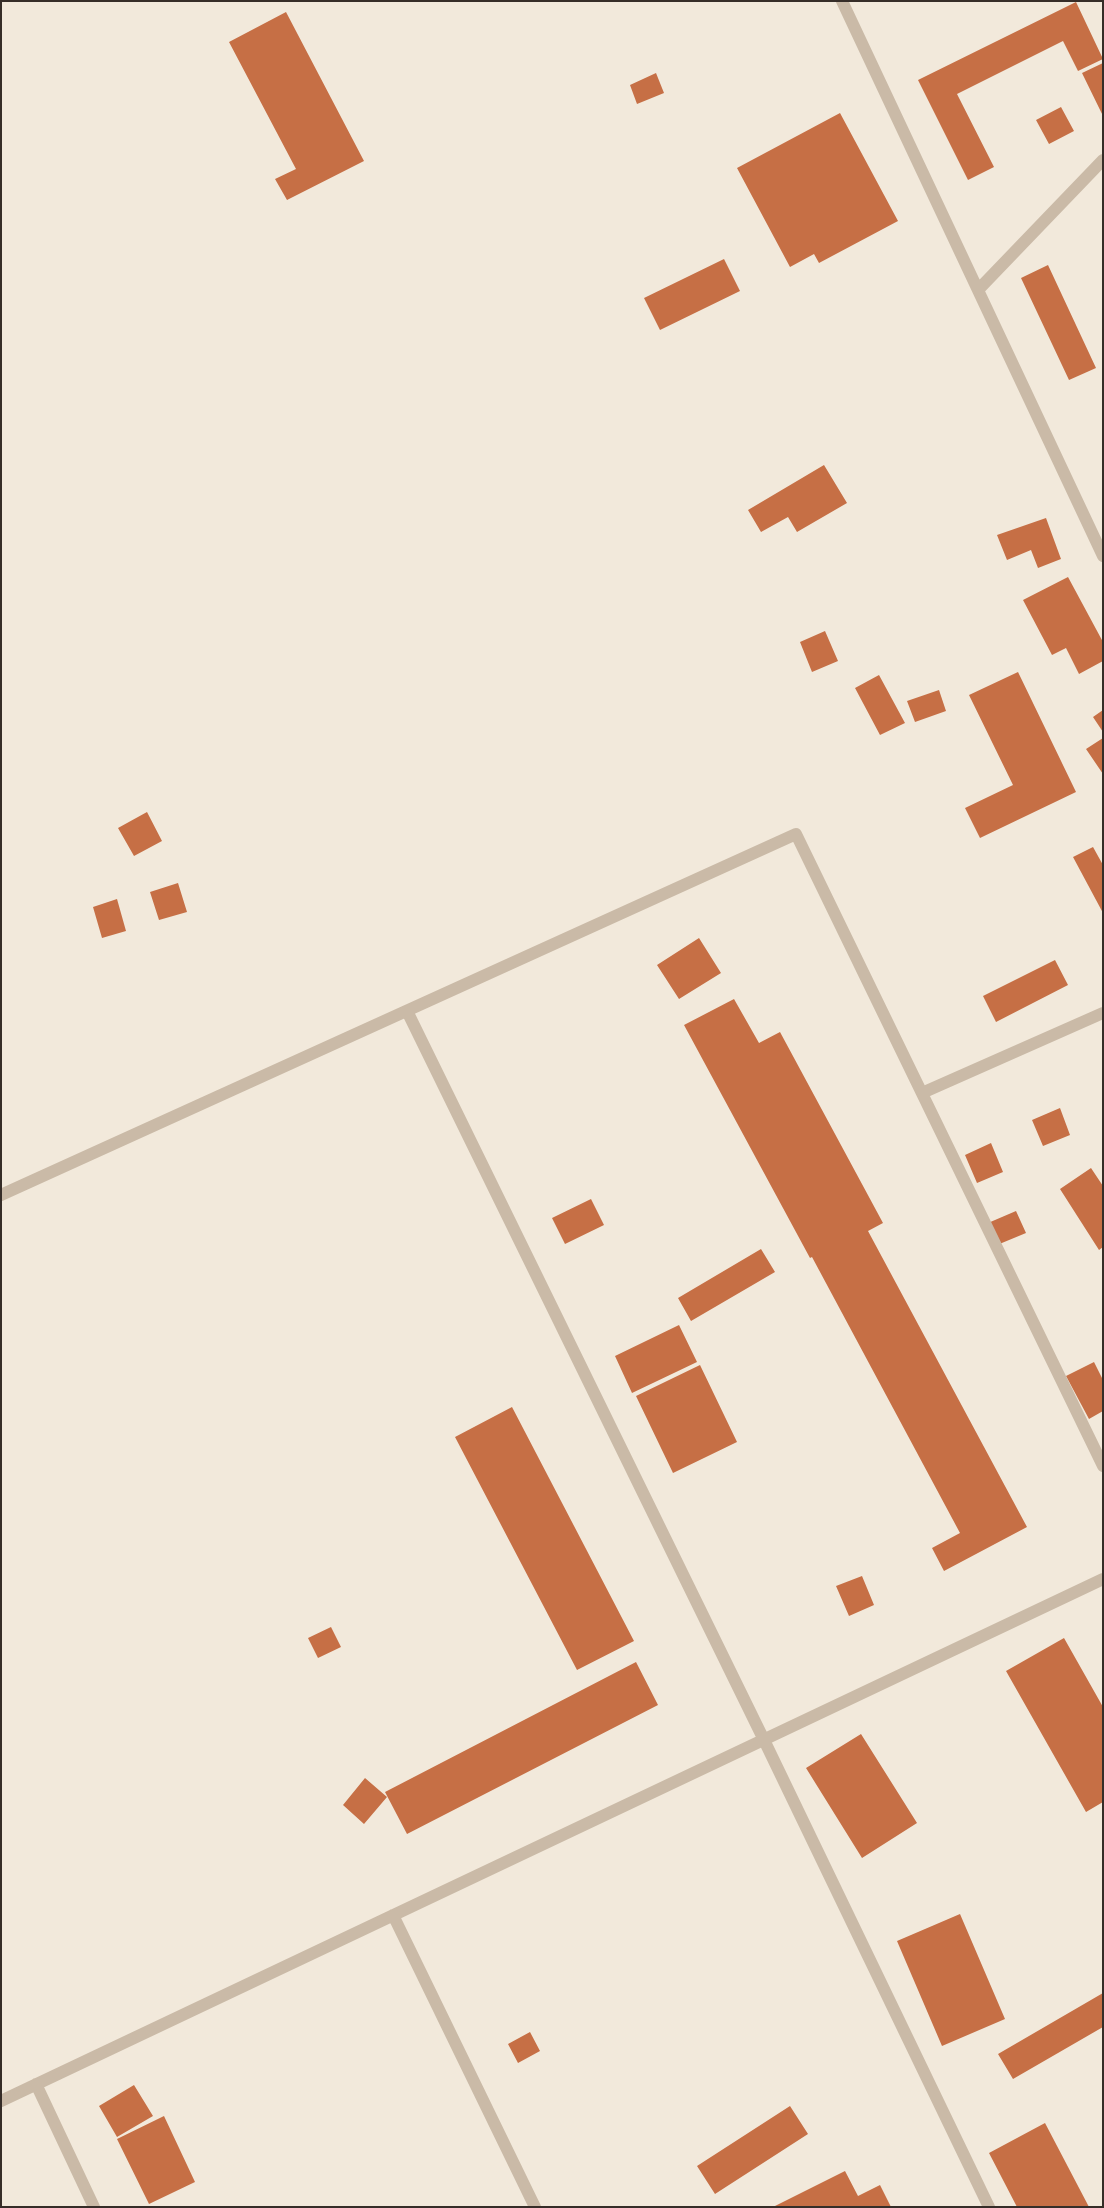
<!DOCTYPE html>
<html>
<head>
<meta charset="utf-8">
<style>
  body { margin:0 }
  #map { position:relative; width:1104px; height:2208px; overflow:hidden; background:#f2e9db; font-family:Signika,sans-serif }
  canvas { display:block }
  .frame { position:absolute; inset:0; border:2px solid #362d28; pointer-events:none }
</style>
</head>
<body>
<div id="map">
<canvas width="1104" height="2208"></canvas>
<div class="frame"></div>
</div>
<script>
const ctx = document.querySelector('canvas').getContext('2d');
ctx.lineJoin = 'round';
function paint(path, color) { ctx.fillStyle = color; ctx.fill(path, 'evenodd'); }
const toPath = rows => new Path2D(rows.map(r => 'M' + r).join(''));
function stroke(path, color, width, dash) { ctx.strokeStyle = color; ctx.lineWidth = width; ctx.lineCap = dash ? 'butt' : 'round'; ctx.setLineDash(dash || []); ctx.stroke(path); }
paint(toPath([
  [1076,2,1103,59,1078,71,1063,41,957,94,994,167,968,180,918,80],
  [286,12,364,161,287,200,275,179,296,169,229,42],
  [1103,63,1103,116,1082,73],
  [656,73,664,93,637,104,630,85],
  [1061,107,1074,131,1049,144,1036,120],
  [840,113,898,221,819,263,814,254,790,267,737,168],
  [724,259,740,291,660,330,644,298],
  [1048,265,1096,368,1069,380,1021,278],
  [824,465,847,503,797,532,788,517,761,532,748,510],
  [1046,518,1061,559,1038,568,1031,550,1007,560,997,535],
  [1068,577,1103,642,1103,661,1079,674,1066,648,1052,655,1023,600],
  [825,631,838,661,812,672,800,642],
  [1018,672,1076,792,980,838,965,808,1013,785,969,695],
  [879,675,905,723,880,735,855,688],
  [939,690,946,711,915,722,907,701],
  [1103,710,1103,732,1093,717],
  [1103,738,1103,774,1086,749],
  [147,812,162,841,134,856,118,828],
  [1093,847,1103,865,1103,913,1073,857],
  [178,883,187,912,159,920,150,892],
  [117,899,126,931,102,938,93,907],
  [699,938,721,973,679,999,657,965],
  [1055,960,1068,985,996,1022,983,996],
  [734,999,759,1043,780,1032,883,1223,868,1231,1027,1527,944,1571,932,1548,960,1533,812,1257,810,1258,684,1025],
  [1060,1108,1070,1135,1043,1146,1032,1120],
  [991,1143,1003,1172,977,1183,965,1155],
  [1091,1168,1103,1186,1103,1247,1099,1250,1060,1189],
  [591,1199,604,1225,565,1244,552,1218],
  [1016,1211,1026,1233,997,1245,988,1223],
  [761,1249,775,1272,691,1321,678,1298],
  [679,1325,697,1362,632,1393,615,1356],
  [1094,1362,1103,1380,1103,1411,1089,1419,1066,1376],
  [700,1365,737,1442,673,1473,636,1396],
  [512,1407,634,1641,577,1670,455,1437],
  [862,1576,874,1605,849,1616,836,1586],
  [331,1627,341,1647,318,1658,308,1638],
  [1064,1638,1103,1707,1103,1802,1086,1812,1006,1671],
  [636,1662,658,1705,407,1834,385,1792],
  [861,1734,917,1823,862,1858,806,1768],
  [365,1778,387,1797,364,1824,343,1805],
  [960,1914,1005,2019,942,2046,897,1941],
  [1103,1993,1103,2027,1013,2079,998,2054],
  [530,2032,540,2051,518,2063,508,2044],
  [134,2085,153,2116,117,2137,99,2106],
  [790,2106,808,2134,715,2194,697,2166],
  [164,2116,195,2182,149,2204,117,2139],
  [1045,2123,1089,2207,1017,2207,989,2153],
  [845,2171,858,2196,880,2185,891,2207,773,2207]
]), '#c66f45');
stroke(toPath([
  [842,1,1103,556],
  [978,290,1103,160],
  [407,1011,764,1740,989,2207],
  [922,1093,1103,1013],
  [1,1195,796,834,1103,1466],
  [393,1915,535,2207],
  [36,2084,94,2207],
  [1,2101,1103,1579]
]), '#cabaa7', 12);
</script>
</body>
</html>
